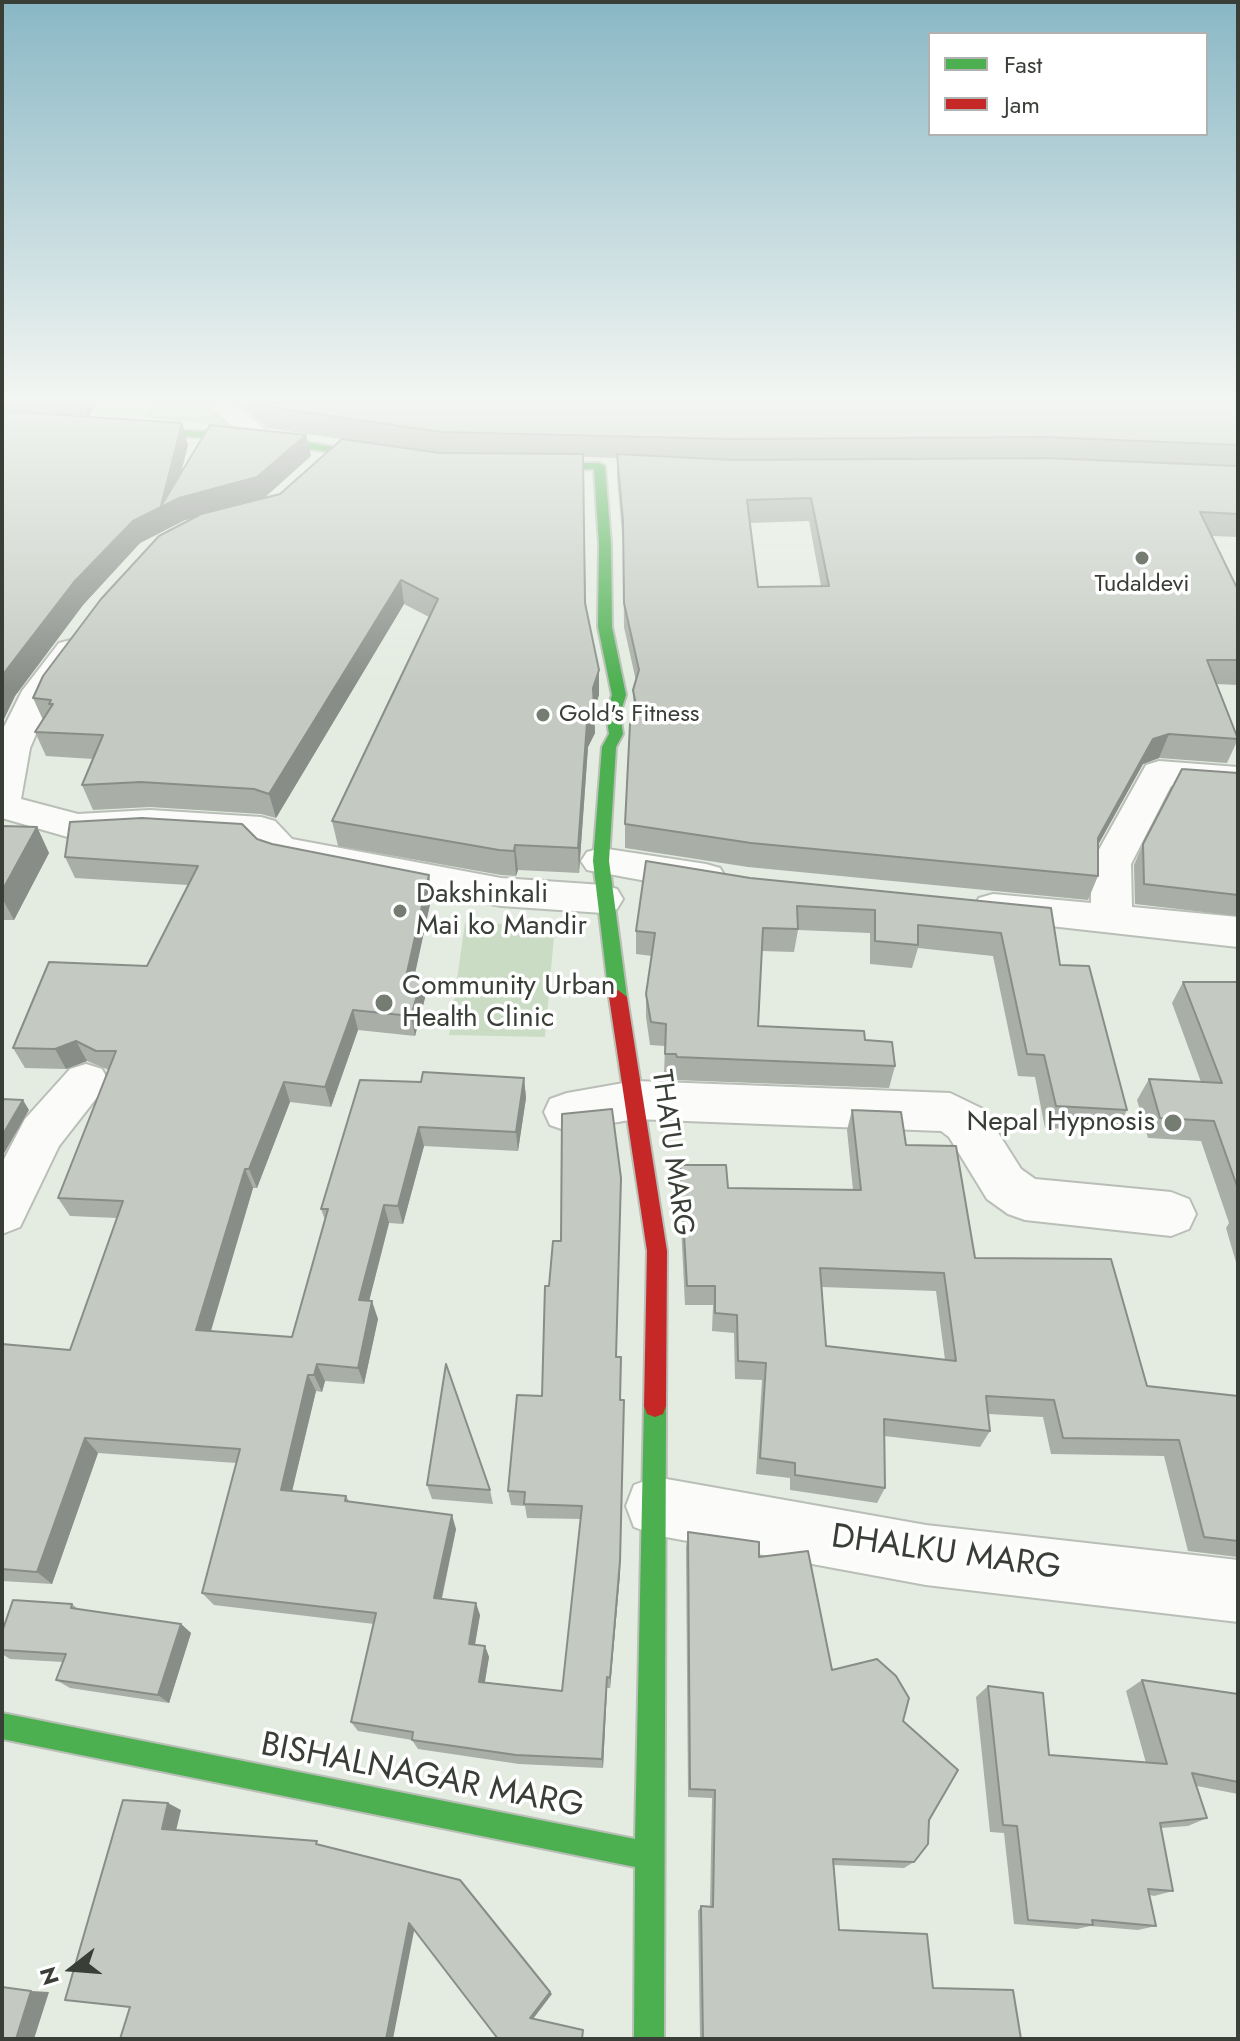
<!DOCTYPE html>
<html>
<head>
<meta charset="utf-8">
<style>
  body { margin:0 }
  #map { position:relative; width:1240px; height:2041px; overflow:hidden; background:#e4ece1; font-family:Jost,sans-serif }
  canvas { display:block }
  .frame { position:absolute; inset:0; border:4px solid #393f37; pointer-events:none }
  .legend { position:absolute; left:928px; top:32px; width:280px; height:104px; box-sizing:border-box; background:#fff; border:2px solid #b0b2af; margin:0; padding:10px 14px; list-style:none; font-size:24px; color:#393f37 }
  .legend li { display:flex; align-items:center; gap:16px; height:40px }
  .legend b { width:40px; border:2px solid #b0b2af }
  .north { position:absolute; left:32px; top:1929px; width:80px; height:80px; -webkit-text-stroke:6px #fff; paint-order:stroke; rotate:253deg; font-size:22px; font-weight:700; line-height:32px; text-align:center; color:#393f37 }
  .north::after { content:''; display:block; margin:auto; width:28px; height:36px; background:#393f37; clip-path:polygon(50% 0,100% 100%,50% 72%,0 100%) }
</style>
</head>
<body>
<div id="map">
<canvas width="1240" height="2041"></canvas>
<div class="frame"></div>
<ul class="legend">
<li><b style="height:10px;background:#4caf50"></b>Fast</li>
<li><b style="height:10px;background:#c62828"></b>Jam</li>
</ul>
<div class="north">N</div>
</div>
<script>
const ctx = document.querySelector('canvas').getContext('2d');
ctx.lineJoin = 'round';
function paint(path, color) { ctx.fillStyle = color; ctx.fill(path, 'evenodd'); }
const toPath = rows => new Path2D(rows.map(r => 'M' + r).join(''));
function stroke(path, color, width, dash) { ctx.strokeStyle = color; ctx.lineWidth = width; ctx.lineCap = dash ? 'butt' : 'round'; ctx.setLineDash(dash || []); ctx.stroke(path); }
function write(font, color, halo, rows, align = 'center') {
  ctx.font = font + ' Jost,sans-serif'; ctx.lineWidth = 7; ctx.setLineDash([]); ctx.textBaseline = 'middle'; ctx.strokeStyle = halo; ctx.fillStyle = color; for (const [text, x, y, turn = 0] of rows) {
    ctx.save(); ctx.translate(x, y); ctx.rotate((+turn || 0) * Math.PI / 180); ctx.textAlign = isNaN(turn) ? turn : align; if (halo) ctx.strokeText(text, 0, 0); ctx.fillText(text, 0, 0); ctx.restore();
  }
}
paint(toPath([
  [154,402,205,402,231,427,143,417],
  [465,923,555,925,545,1037,449,1035]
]), '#cadcc4');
const street = toPath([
  [205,402,234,402,274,438,270,444,252,444,205,402],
  [71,640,83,643,87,650,51,699,30,748,21,799,78,814,150,810,261,817,275,821,292,839,501,878,603,885,617,889,623,899,617,909,603,913,501,906,279,862,265,858,250,842,150,836,78,840,2,818,2,731,22,691,59,643,71,640],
  [1159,761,1238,767,1238,791,1171,786,1131,864,1132,907,1238,917,1238,947,979,918,973,908,979,898,993,894,1091,903,1091,864,1146,765,1159,761],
  [601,848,706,864,720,868,726,878,720,888,706,892,587,870,581,861,587,852,601,848],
  [86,1064,102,1069,109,1082,59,1146,20,1227,2,1234,2,1163,25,1119,70,1069,86,1064],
  [635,1081,950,1093,983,1109,1021,1169,1035,1179,1171,1192,1189,1199,1196,1214,1189,1229,1171,1236,1025,1220,1008,1214,987,1199,949,1137,941,1131,635,1119,567,1131,550,1125,544,1112,550,1099,567,1093,635,1081],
  [655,1477,926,1525,1238,1560,1238,1622,926,1585,655,1535,634,1527,626,1506,634,1485,655,1477]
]);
const fast = toPath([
  [2,420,261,435,389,456,395,459,389,462,261,441,2,426,2,420],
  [599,463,605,466,611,544,612,627,626,695,620,714,623,734,616,747,609,861,627,997,618,1004,609,997,593,861,602,747,609,734,606,714,612,695,598,627,599,544,594,469,525,470,519,467,525,464,599,463],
  [655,1395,663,1398,666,1406,664,2039,634,2039,635,1867,2,1739,2,1713,635,1839,644,1406,647,1398,655,1395]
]);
const jam = toPath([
  [618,990,627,997,667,1251,666,1406,663,1414,655,1417,647,1414,644,1406,647,1251,609,997,618,990]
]);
stroke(street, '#b9bfb7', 4);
stroke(fast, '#b9bfb7', 4);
stroke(jam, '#b9bfb7', 4);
paint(street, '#fbfcfa');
paint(fast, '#4caf50');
paint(jam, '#c62828');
paint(toPath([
  [2,402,98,402,88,417,188,445,181,473,306,435,311,456,265,497,280,494,341,439,267,428,243,406,242,402,1238,402,1238,537,1212,536,1236,586,1238,586,1238,685,1216,684,1238,739,1227,763,1159,758,1143,764,1098,845,1098,876,1088,900,748,867,625,848,625,824,634,717,633,690,636,681,624,627,623,544,617,477,617,458,583,457,586,603,599,695,594,709,595,733,588,747,579,873,518,870,516,876,501,875,338,846,332,821,429,617,404,604,276,818,261,814,150,807,93,810,82,785,93,759,46,756,35,732,43,720,33,698,193,518,185,520,140,543,83,605,15,696,4,719,2,718],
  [809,521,821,586,758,587,750,523],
  [1238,773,1238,916,1135,904,1134,865,1143,844],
  [2,826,37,827,49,853,14,920,2,920],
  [257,839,432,895,414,977,422,978,425,998,415,1036,358,1030,331,1107,290,1102,257,1188,253,1188,211,1331,292,1337,325,1220,321,1209,421,1082,524,1078,526,1098,518,1151,424,1146,403,1224,389,1223,369,1301,378,1319,364,1384,325,1381,322,1392,316,1391,292,1491,346,1496,349,1501,456,1529,442,1599,480,1615,475,1645,485,1646,489,1657,485,1682,562,1691,581,1519,527,1518,525,1506,511,1505,508,1491,542,1396,616,1357,620,1400,620,1574,610,1688,607,1688,603,1768,519,1764,418,1749,412,1740,358,1731,351,1722,374,1624,214,1605,202,1593,236,1463,98,1453,52,1584,2,1581,2,1344,70,1350,117,1218,70,1216,58,1198,109,1070,87,1061,66,1069,25,1068,13,1048,147,966,188,885,75,878,65,857],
  [750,878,1051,908,1060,965,1127,1110,1116,1131,1045,1128,1035,1077,1018,1076,993,956,918,948,912,968,870,964,870,933,798,930,794,952,762,951,758,1026,865,1040,895,1066,889,1088,675,1080,675,1076,664,1076,665,1046,650,1045,646,1017,646,994,652,956,636,954,636,931],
  [1183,982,1238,982,1238,1269,1226,1228,1229,1223,1201,1141,1148,1138,1137,1100,1149,1079,1201,1082,1172,1003],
  [852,1110,906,1145,975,1258,1147,1386,1238,1396,1238,1557,1188,1551,1164,1456,1051,1454,1043,1417,988,1414,990,1431,980,1447,884,1436,885,1488,877,1503,790,1490,790,1478,756,1474,762,1380,735,1379,734,1333,712,1331,713,1305,685,1305,679,1185,680,1165,728,1188,853,1190,847,1130],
  [822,1287,936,1291,945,1360,826,1346],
  [427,1485,490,1490,493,1504,432,1499],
  [688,1532,759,1557,832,1670,903,1721,929,1820,914,1862,904,1868,834,1865,839,1930,933,1988,1021,2039,700,2039,698,1911,701,1906,710,1907,712,1798,688,1797,686,1547],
  [72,1604,78,1609,181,1624,191,1633,169,1703,70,1688,56,1680,63,1662,10,1659,2,1654,2,1632],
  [1142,1680,1238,1694,1238,1794,1197,1786,1207,1818,1188,1826,1161,1828,1173,1891,1154,1896,1150,1895,1156,1926,1138,1930,1090,1926,1077,1929,1014,1924,1004,1833,990,1832,976,1697,988,1686,1049,1755,1146,1763,1126,1691]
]), '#a9aea7');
paint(toPath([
  [83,402,98,402,88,417],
  [182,423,188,445,174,500,306,435,311,456,263,499,185,520,140,543,83,605,15,696,4,719,2,714,2,677,4,673],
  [401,580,404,604,276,818,269,794],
  [599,670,599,695,594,709,595,733,588,747,579,873,578,848,587,722,593,688],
  [1169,734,1159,758,1143,764,1088,863,1098,838,1153,739],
  [37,827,49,853,14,920,2,898,2,891],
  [515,845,518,870,516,876,514,851],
  [429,875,432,895,410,997,406,977],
  [422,978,425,998,415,1036,411,1016],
  [353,1010,358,1030,331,1107,325,1087],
  [76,1041,87,1061,66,1069,55,1049],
  [524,1078,526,1098,518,1151,516,1132],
  [284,1082,290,1102,257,1188,249,1169],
  [23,1100,29,1110,2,1157,2,1136],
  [419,1127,424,1146,403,1224,398,1206],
  [245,1169,253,1188,206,1347,196,1330],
  [384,1205,389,1223,365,1317,359,1300],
  [372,1301,378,1319,364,1384,358,1368],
  [317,1364,325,1381,322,1392,314,1375],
  [308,1375,316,1391,289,1504,281,1490],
  [624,1400,620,1574,610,1688,610,1678],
  [85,1438,98,1453,52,1584,37,1572],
  [452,1515,456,1529,439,1610,434,1598],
  [476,1603,480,1615,473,1655,469,1644],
  [181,1624,191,1633,169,1703,158,1695],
  [485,1646,489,1657,483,1692,479,1682],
  [607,1677,607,1688,603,1768,602,1759],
  [168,1803,181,1810,175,1835,162,1829],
  [460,1880,552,1994,533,2019,530,2018],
  [409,1923,415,1926,393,2039,386,2039],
  [31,1991,49,1992,34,2039,16,2039]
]), '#898d88');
const building = toPath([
  [258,402,1238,402,1238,445,1045,437,733,439,441,432,262,406,258,402],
  [2,411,182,423,161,506,210,425,306,435,257,477,179,498,133,521,74,582,4,673,2,677,2,411],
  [342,439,440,453,583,454,585,603,599,670,593,688,594,709,587,722,578,848,515,845,514,851,499,850,332,821,438,599,401,580,269,794,254,789,141,782,82,785,103,735,35,732,53,704,49,704,51,700,33,698,43,676,101,599,159,536,201,514,280,494,342,439],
  [617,454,732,460,1045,458,1238,466,1238,514,1200,512,1236,586,1238,586,1238,660,1207,660,1238,739,1169,734,1153,739,1098,838,1098,876,751,843,625,824,630,724,637,711,633,690,639,670,624,603,623,521,617,454],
  [811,498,829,586,758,587,747,500,811,498],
  [1182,769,1238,773,1238,895,1144,884,1143,844,1182,769],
  [142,818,242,824,257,839,272,844,429,875,406,977,422,978,411,1016,353,1010,325,1087,284,1082,249,1169,245,1169,196,1330,292,1337,328,1209,321,1209,360,1080,421,1082,423,1072,524,1078,516,1132,419,1127,398,1206,384,1205,359,1300,372,1301,358,1368,317,1364,314,1375,308,1375,281,1490,346,1496,345,1501,452,1515,434,1598,476,1603,469,1644,485,1646,479,1682,562,1691,582,1506,524,1504,525,1492,508,1491,517,1395,542,1396,545,1286,549,1286,553,1241,561,1241,562,1114,612,1109,621,1178,616,1357,621,1357,620,1400,624,1400,620,1561,610,1678,607,1677,602,1759,516,1755,412,1740,413,1732,351,1722,376,1613,202,1593,240,1449,85,1438,37,1572,2,1569,2,1344,70,1350,123,1201,58,1198,116,1051,96,1051,76,1041,55,1049,13,1048,49,962,147,966,198,866,65,857,70,822,142,818],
  [2,826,37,827,2,891,2,826],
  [646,861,750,878,1051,908,1060,965,1089,966,1127,1110,1056,1106,1044,1055,1027,1054,1001,933,918,925,918,945,875,941,875,910,797,906,798,929,763,928,758,1026,864,1031,865,1040,892,1042,895,1066,677,1057,676,1054,665,1054,666,1024,651,1022,646,994,655,933,636,931,646,861],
  [1183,982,1238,982,1238,1189,1214,1121,1160,1118,1149,1079,1222,1083,1183,982],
  [2,1099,23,1100,2,1136,2,1099],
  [852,1110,901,1112,906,1145,956,1146,975,1258,1111,1259,1147,1386,1238,1396,1238,1541,1204,1537,1179,1440,1063,1438,1054,1400,986,1396,990,1431,884,1419,885,1488,795,1475,795,1463,760,1458,766,1363,738,1361,737,1315,715,1313,715,1286,687,1286,680,1165,726,1165,728,1188,861,1190,852,1110],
  [820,1268,944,1273,956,1361,826,1346,820,1268],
  [446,1364,490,1490,427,1485,446,1364],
  [688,1532,759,1542,759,1557,808,1551,832,1670,877,1659,896,1676,909,1698,903,1721,958,1770,929,1820,928,1844,914,1862,833,1859,839,1930,927,1934,933,1988,1013,1990,1021,2039,703,2039,701,1906,713,1907,715,1790,690,1789,688,1532],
  [13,1600,72,1604,71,1608,181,1624,158,1695,56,1680,66,1654,2,1650,2,1632,13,1600],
  [1142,1680,1238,1694,1238,1782,1192,1773,1207,1818,1160,1823,1173,1891,1148,1889,1156,1926,1092,1920,1093,1925,1028,1920,1017,1826,1003,1825,988,1686,1043,1693,1049,1755,1167,1764,1142,1680],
  [123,1800,168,1803,162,1829,317,1841,316,1844,460,1880,550,1992,530,2018,583,2030,582,2039,498,2039,409,1923,386,2039,120,2039,130,2007,65,2000,123,1800],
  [2,1987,31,1991,16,2039,2,2039,2,1987]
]);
paint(building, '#c4cac2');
stroke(building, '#898d88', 2);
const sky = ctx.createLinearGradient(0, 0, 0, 688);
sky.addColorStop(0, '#89b7c5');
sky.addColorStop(0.58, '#f3f6f2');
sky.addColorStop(1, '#f3f6f200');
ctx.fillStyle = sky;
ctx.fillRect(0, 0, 1240, 688);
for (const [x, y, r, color] of [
  [1142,558,8,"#757c72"],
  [543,715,8,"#757c72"],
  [400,911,8,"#757c72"],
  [384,1003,10,"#757c72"],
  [1173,1123,10,"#757c72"]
]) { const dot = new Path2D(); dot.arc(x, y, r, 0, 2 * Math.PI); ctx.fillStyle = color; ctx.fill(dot); stroke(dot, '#fff', 3); }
write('24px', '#393f37', '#fff', [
  ["Tudaldevi",1142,585],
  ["Gold's Fitness",559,715,"left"]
]);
write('28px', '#393f37', '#fff', [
  ["Dakshinkali",416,895],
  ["Mai ko Mandir",416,927],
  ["Community Urban",402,987],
  ["Health Clinic",402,1019],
  ["Nepal Hypnosis",1155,1123,"right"]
], 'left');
write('28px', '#393f37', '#fff', [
  ["THATU MARG",671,1153,82]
]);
write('34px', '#393f37', '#fff', [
  ["DHALKU MARG",946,1554,8],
  ["BISHALNAGAR MARG",422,1777,11]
]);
</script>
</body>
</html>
